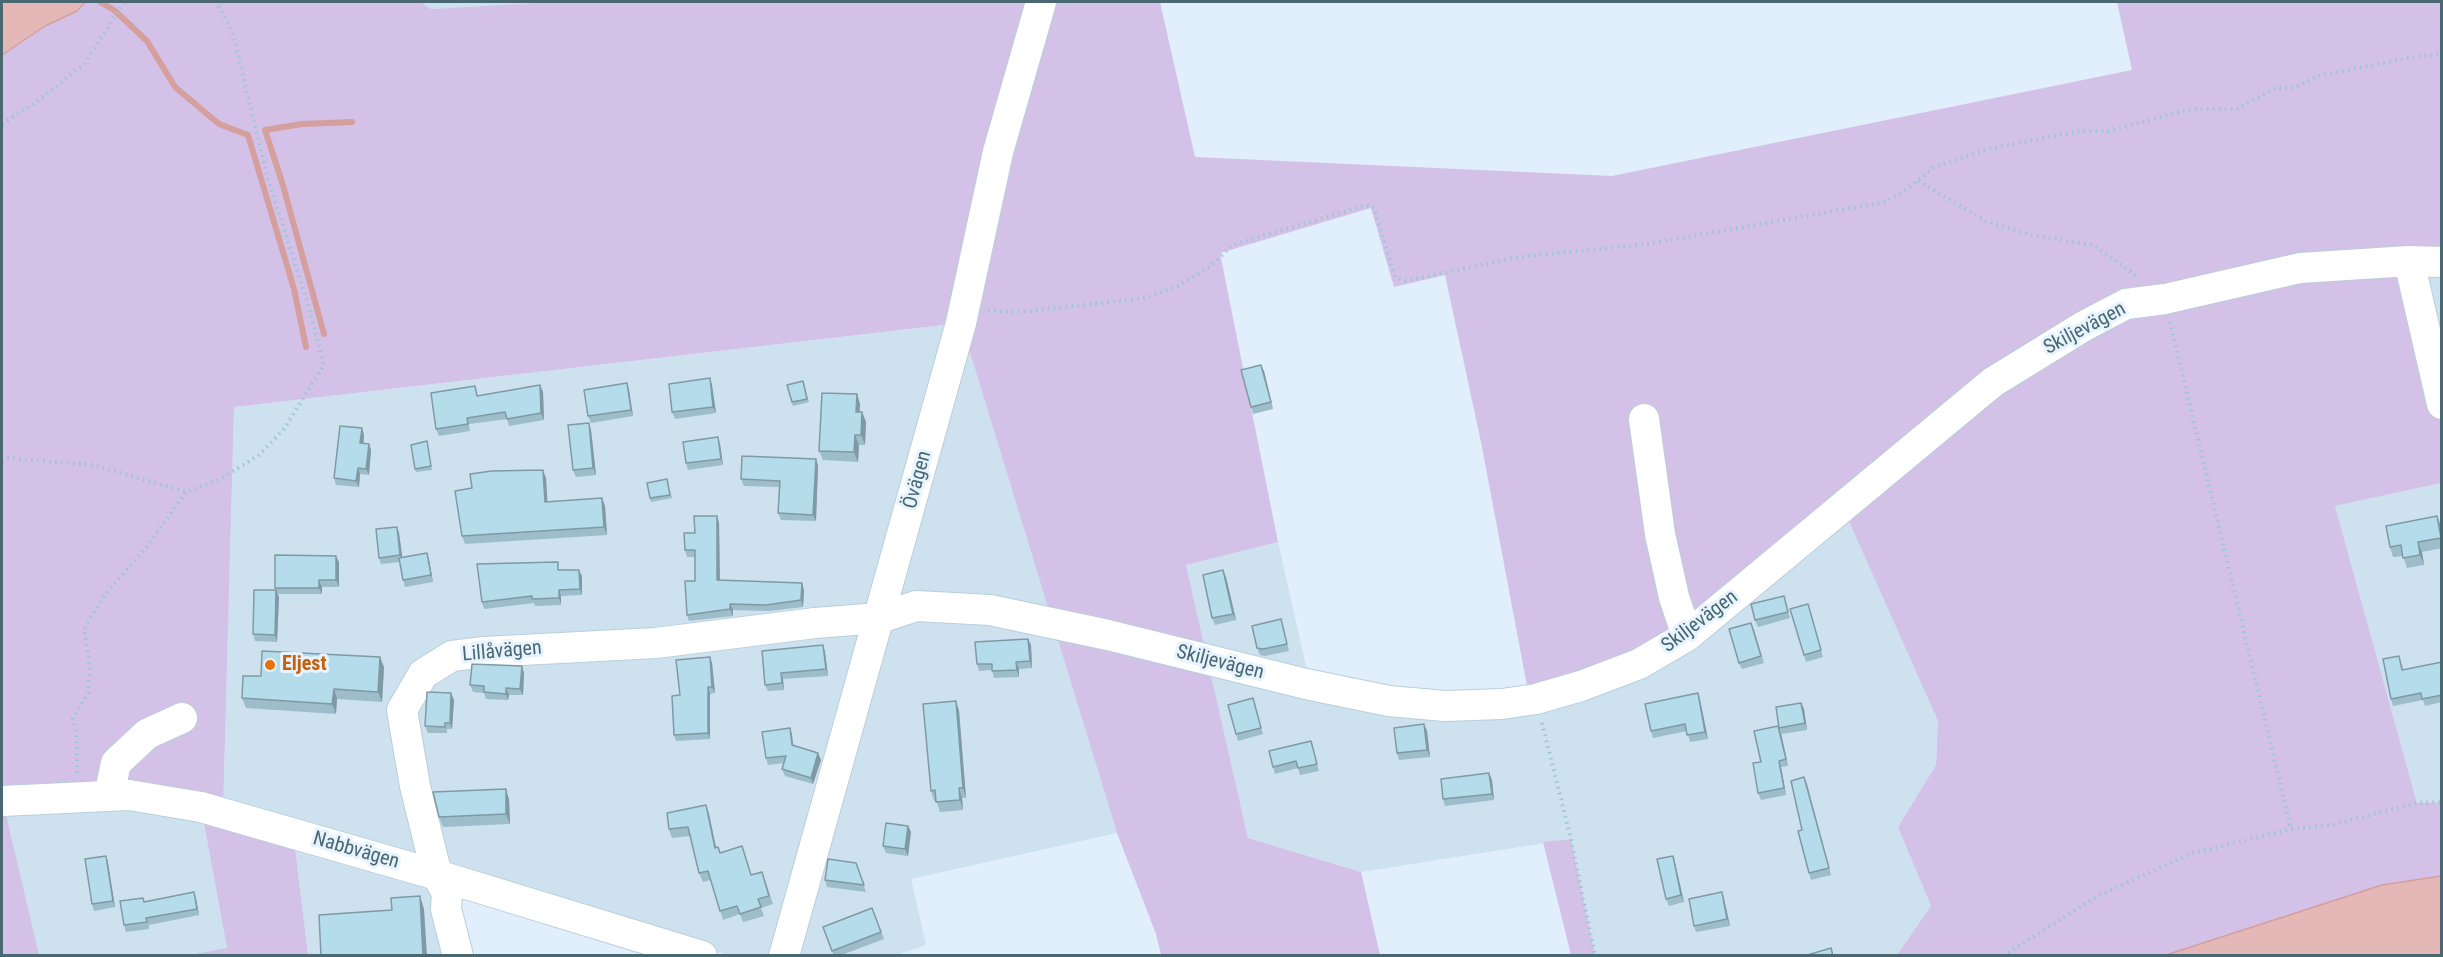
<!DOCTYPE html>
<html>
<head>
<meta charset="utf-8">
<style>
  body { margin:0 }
  #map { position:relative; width:2443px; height:957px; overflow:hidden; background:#e1eefb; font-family:"Roboto Condensed",sans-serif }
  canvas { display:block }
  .frame { position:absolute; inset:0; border:3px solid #496871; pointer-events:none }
</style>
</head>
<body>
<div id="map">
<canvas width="2443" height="957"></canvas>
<div class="frame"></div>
</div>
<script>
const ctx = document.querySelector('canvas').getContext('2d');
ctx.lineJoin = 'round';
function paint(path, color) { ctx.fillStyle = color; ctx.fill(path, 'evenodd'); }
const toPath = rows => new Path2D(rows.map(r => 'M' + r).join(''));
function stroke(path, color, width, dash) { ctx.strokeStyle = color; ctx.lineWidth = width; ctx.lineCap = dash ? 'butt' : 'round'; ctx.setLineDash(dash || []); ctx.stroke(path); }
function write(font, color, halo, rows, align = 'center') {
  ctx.font = font + ' "Roboto Condensed",sans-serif'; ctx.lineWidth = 6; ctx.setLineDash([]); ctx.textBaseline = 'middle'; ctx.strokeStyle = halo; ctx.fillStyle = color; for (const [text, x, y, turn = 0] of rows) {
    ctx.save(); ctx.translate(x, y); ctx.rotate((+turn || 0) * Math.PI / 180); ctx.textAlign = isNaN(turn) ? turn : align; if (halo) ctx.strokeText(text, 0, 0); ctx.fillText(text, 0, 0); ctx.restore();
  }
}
paint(toPath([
  [421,2,552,2,431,9],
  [2409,261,2441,262,2441,404],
  [961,323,1117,833,911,879,926,945,897,955,728,955,474,880,446,866,452,955,308,956,293,831,223,813,234,407],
  [2441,483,2441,802,2417,803,2335,506],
  [1847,517,1938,721,1936,765,1898,827,1931,906,1897,955,1595,955,1571,839,1361,872,1248,838,1186,565,1278,542,1308,675,1503,712],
  [2,801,201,807,227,948,190,956,39,955]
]), '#cee1ef');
paint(toPath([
  [85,2,421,2,431,9,552,2,1160,2,1195,157,1612,176,2132,70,2117,2,2441,2,2441,262,2409,261,2441,404,2441,483,2335,506,2417,803,2441,802,2441,876,2382,885,2166,955,1897,955,1931,906,1898,827,1936,765,1938,721,1847,517,1673,633,1635,654,1528,691,1481,442,1445,275,1394,287,1371,208,1220,253,1278,542,1186,565,1248,838,1361,872,1380,955,1161,955,1156,934,1117,833,961,323,234,407,223,813,293,831,308,955,190,955,227,948,201,807,3,802,39,955,2,956,2,55,45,26,77,11],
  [1571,839,1595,955,1571,955,1543,842]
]), '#d3c1e8');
const water = toPath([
  [2,2,85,2,77,11,45,26,2,55,2,2],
  [2441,876,2441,955,2166,955,2382,885,2441,876]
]);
paint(water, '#e3b8b7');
stroke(water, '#d59f9e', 1.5);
stroke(toPath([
  [100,2,114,10,147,41,175,87,219,124,248,135,294,289,306,347],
  [324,334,282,182,265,130,302,124,352,122]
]), '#d59f9e', 6);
const minor = toPath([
  [2409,261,2442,404],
  [1644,419,1660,534,1674,597,1687,636],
  [109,796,116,763,147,734,182,718],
  [2,801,129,795,201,807,437,875,702,956],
  [458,956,446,909,447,893,437,875,415,786,402,710,423,674,452,656,484,652,656,643,815,623,880,618,916,606,990,610,1108,635,1306,684,1389,701,1445,706,1502,704,1536,699,1581,686,1639,664,1687,636,1993,382,2084,326,2126,304,2165,299,2300,268,2409,261,2442,262],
  [784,956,961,323,998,152,1041,2]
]);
stroke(minor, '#b9ceda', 32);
stroke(toPath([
  [2,124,42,98,85,63,124,2],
  [1918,181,1986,221,2030,235,2093,245,2138,277],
  [988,311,1020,312,1145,298,1178,286,1211,266,1232,245,1367,205,1374,208,1395,277,1406,281,1518,257,1647,244,1885,202,1907,189,1934,167,1992,148,2080,131,2108,131,2192,109,2237,109,2276,88,2294,88,2318,76,2413,57,2442,54],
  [2170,322,2291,829],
  [2,461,8,458,94,465,186,492,219,480,259,455,284,429,324,365,308,304,268,179,232,30,216,2],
  [1542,723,1571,839,1595,956],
  [77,773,77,740,73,718,88,693,90,665,84,629,104,596,149,544,186,492],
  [2003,956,2096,897,2190,854,2291,829,2331,825,2417,803,2442,802]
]), '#9ec5d4', 4, [1.5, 4.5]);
stroke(minor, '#fff', 30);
paint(toPath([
  [1264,371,1273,409,1253,414,1251,407],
  [627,383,629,390,633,416,591,423,588,416],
  [804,384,809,402,793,406,792,402],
  [540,385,543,392,544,420,509,426,507,419,469,424,470,431,439,436,436,429,475,386,478,396],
  [712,385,716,413,675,419,672,412],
  [857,394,860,404,860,412,862,412,866,422,865,445,859,445,858,462,823,460,819,451],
  [362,428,364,435,363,443,369,444,371,450,369,475,360,474,359,487,336,485,334,478],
  [591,430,596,475,576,477,573,470],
  [718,437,720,444,723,465,688,470,686,463],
  [427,441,432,470,416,472,415,469],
  [816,459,818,466,816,521,781,520,778,513,779,487,744,486,741,479],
  [546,478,547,502,605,506,607,535,465,544,462,536,472,488],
  [667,479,672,498,651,502,650,498],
  [717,516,719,523,720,581,804,590,803,607,769,611,733,610,733,616,689,621,687,615,695,581,695,557,687,557,685,550,695,533],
  [2437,516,2442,529,2442,548,2422,552,2424,565,2407,568,2403,556,2393,557,2390,547],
  [397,527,399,533,402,557,429,560,433,582,405,587,403,580,400,562,381,564,379,558],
  [339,562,339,587,322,587,322,594,278,594,279,597,277,642,255,641,253,634,276,590,275,588],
  [561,569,561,570,582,576,582,595,561,596,561,605,535,606,534,603,484,609,482,602],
  [1226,577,1236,620,1215,625,1212,618],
  [1784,596,1790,618,1758,627,1755,620],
  [1808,604,1823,657,1806,662,1804,655],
  [1283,626,1289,651,1265,656,1260,655,1257,648],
  [1754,629,1764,663,1742,669,1739,663],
  [1028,639,1031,645,1032,668,1019,669,1019,677,994,678,992,670,979,671,977,664],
  [823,645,825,652,828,676,783,679,784,690,768,691,765,685,762,651],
  [710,657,712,663,715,693,710,694,710,739,676,741,674,735,680,695],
  [2442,662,2442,702,2425,706,2423,700,2393,706,2391,699,2402,663,2403,670],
  [384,667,382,702,337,699,336,714,246,708,242,698,261,676],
  [524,673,523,695,509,695,508,700,486,699,484,693,473,692,470,685],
  [1698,693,1700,700,1708,739,1690,742,1687,731,1653,738,1651,731],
  [1253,698,1263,734,1238,741,1236,734],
  [454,700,452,729,447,729,447,733,428,733,425,726],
  [956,701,959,711,966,798,962,798,963,810,940,812,936,800,934,801,931,791],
  [1801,703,1804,709,1807,730,1782,734,1779,728],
  [1424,724,1427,731,1430,757,1399,760,1397,753],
  [790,728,792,735,793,746,818,753,821,760,813,784,785,776,782,769,784,763,768,765,766,758],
  [1781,733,1788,766,1781,767,1786,795,1761,800,1758,793,1761,762],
  [1311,741,1319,771,1300,775,1298,768,1275,774,1273,767],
  [1804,777,1831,875,1811,880,1809,873,1802,830],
  [1492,780,1494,800,1445,806,1443,799],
  [509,799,510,824,443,827,439,817],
  [706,805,709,814,716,847,720,853,742,846,751,875,765,880,773,904,761,908,764,916,743,922,740,914,723,920,711,880,703,882,699,873,690,836,672,838,669,829],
  [908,826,911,832,908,856,886,853,883,846],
  [106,856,108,863,115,907,94,911,92,904],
  [856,863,866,892,827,887,825,880],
  [1675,863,1684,902,1669,906,1666,899],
  [194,892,196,899,199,915,149,925,149,929,126,932,124,925,144,902],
  [1724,899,1730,926,1696,932,1694,926],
  [872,908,884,939,839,956,834,956,823,927]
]), '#9cbdc9');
paint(toPath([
  [1261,365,1264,371,1273,409,1271,402],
  [710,378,712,385,716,413,713,407],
  [627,383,629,390,633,416,631,410],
  [540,385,543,392,544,420,541,413],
  [857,394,860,404,859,422,856,412],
  [862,412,866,422,865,445,861,435],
  [589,423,591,430,596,475,593,468],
  [362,428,364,435,363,450,360,443],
  [855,435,859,445,858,462,854,452],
  [718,437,720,444,723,465,721,459],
  [369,444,371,450,369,475,366,469],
  [816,459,818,466,816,521,813,515],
  [358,468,360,474,359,487,356,481],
  [543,470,546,478,548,510,545,502],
  [602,498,605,506,607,535,604,527],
  [717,516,719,523,720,587,717,580],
  [2437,516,2441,526,2442,538],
  [397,527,399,533,403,562,400,555],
  [2418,542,2422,552,2424,565,2420,555],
  [427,553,429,560,433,582,431,575],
  [336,556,339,562,339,587,336,580],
  [579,570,582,576,582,595,580,589],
  [1223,570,1226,577,1236,620,1233,614],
  [319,580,322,587,322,594,319,588],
  [802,583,804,590,803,607,801,600],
  [276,590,279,597,277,642,275,635],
  [559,590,561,596,561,605,559,598],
  [730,604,733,610,733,616,730,609],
  [1028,639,1031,645,1032,668,1030,661],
  [823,645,825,652,828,676,826,669],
  [380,657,384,667,382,702,378,692],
  [710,657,712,663,715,693,712,687],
  [1016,662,1019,669,1019,677,1017,670],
  [522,666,524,673,523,695,520,689],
  [781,673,783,679,784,690,782,683],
  [708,687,710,694,710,739,708,733],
  [506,688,509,695,508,700,506,694],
  [334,689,337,699,336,714,332,704],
  [451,693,454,700,452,729,450,723],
  [1698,693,1700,700,1708,739,1705,732],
  [956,701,959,711,966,798,963,788],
  [1801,703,1804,709,1807,730,1805,723],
  [1424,724,1427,731,1430,757,1427,750],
  [1778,726,1781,733,1788,766,1786,759],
  [790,728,792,735,794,752,792,745],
  [818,753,821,760,813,784,811,778],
  [1779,761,1781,767,1786,795,1784,788],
  [1489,773,1492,780,1494,800,1492,794],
  [1804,777,1807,784,1831,875,1829,868],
  [959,788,962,798,963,810,960,800],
  [506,789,509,799,510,824,506,814],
  [706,805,709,814,718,857,715,848],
  [908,826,911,832,908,856,905,849],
  [106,856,108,863,115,907,113,901],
  [1673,856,1675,863,1684,902,1681,895],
  [194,892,196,899,199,915,197,909],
  [1722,892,1724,899,1730,926,1727,919],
  [420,896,424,909,427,956,423,956]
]), '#7f9aa4');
const building = toPath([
  [1261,365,1271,402,1251,407,1241,370,1261,365],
  [710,378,713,407,672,412,669,384,710,378],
  [803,381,807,399,792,402,787,385,803,381],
  [627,383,631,410,588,416,584,390,627,383],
  [540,385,541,413,507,419,505,412,467,418,468,424,436,429,431,393,475,386,477,396,540,385],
  [822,393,857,394,856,412,862,412,861,435,855,435,854,452,819,451,822,393],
  [589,423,593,468,573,470,568,425,589,423],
  [340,426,362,428,360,443,369,444,366,469,358,468,356,481,334,478,340,426],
  [718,437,721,459,686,463,683,442,718,437],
  [427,441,431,466,415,469,411,445,427,441],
  [742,456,816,459,813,515,778,513,780,481,741,479,742,456],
  [543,470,545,502,602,498,604,527,462,536,455,491,472,488,470,474,492,471,543,470],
  [667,479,670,495,650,498,647,483,667,479],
  [694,516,717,516,717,580,802,583,801,600,766,605,730,604,730,609,687,615,685,581,695,581,695,550,685,550,684,533,695,533,694,516],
  [2437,516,2441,538,2418,542,2420,555,2403,558,2401,545,2390,547,2386,526,2437,516],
  [397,527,400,555,379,558,376,529,397,527],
  [427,553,431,575,403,580,399,558,427,553],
  [275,555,336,556,336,580,319,580,319,588,275,588,275,555],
  [558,562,558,570,579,570,580,589,559,590,559,598,532,599,532,596,482,602,477,564,558,562],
  [1223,570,1233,614,1212,618,1203,575,1223,570],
  [254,590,276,590,275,635,253,634,254,590],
  [1784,596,1788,612,1755,620,1751,604,1784,596],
  [1808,604,1821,650,1804,655,1790,609,1808,604],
  [1281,619,1287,644,1263,649,1257,648,1252,626,1281,619],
  [1751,623,1761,656,1739,663,1729,629,1751,623],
  [1028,639,1030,661,1016,662,1017,670,992,671,992,664,977,664,975,642,1028,639],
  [823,645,826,669,781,673,782,683,765,685,762,651,823,645],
  [262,651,380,657,378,692,334,689,332,704,242,698,243,676,261,676,262,651],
  [2399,656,2402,670,2442,662,2442,695,2422,699,2421,693,2391,699,2383,659,2399,656],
  [710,657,712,687,708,687,708,733,674,735,672,696,680,695,676,660,710,657],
  [472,664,522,666,520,689,506,688,506,694,484,692,484,686,470,685,472,664],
  [427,692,451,693,450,723,445,723,445,727,425,726,427,692],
  [1698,693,1705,732,1687,735,1685,724,1651,731,1645,704,1698,693],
  [1253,698,1261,728,1236,734,1228,705,1253,698],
  [956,701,963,788,959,788,960,800,936,802,935,790,931,791,923,704,956,701],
  [1801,703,1805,723,1779,728,1776,707,1801,703],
  [1424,724,1427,750,1397,753,1394,728,1424,724],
  [1778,726,1786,759,1779,761,1784,788,1758,793,1753,763,1761,762,1754,731,1778,726],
  [790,728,792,745,818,753,811,778,782,769,786,756,766,758,762,732,790,728],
  [1311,741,1317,764,1298,768,1296,761,1273,767,1269,751,1311,741],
  [1489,773,1492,794,1443,799,1441,779,1489,773],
  [1804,777,1829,868,1809,873,1798,831,1802,830,1791,781,1804,777],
  [506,789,506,814,439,817,433,792,506,789],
  [706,805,715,848,718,847,720,853,742,846,751,875,762,872,769,896,758,899,761,907,740,914,737,906,720,911,708,871,699,873,688,827,669,829,667,813,706,805],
  [886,823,908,826,905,849,883,846,886,823],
  [106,856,113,901,92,904,85,859,106,856],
  [1673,856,1681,895,1666,899,1657,859,1673,856],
  [828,859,856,863,864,885,825,880,828,859],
  [194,892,197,909,146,918,147,922,124,925,120,901,143,898,144,902,194,892],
  [1722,892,1727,919,1694,926,1689,899,1722,892],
  [420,896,423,956,321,956,319,915,392,910,391,898,420,896],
  [872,908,881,932,832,951,823,927,872,908],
  [1831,948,1833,956,1804,956,1831,948]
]);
paint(building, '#b5dcea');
stroke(building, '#7f9aa4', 1.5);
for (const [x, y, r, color] of [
  [270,665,6,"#e8710a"]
]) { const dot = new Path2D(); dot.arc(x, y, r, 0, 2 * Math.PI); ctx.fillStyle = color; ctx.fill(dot); stroke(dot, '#e7f3fe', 2); }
write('20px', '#496871', '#e7f3fe', [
  ["Skiljevägen",2085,329,-28],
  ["Övägen",918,480,-75],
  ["Skiljevägen",1700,622,-37],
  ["Lillåvägen",502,652,-5],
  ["Skiljevägen",1220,663,14],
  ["Nabbvägen",356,851,16]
]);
write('bold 20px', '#c56008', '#e7f3fe', [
  ["Eljest",282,665]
], 'left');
</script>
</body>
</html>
